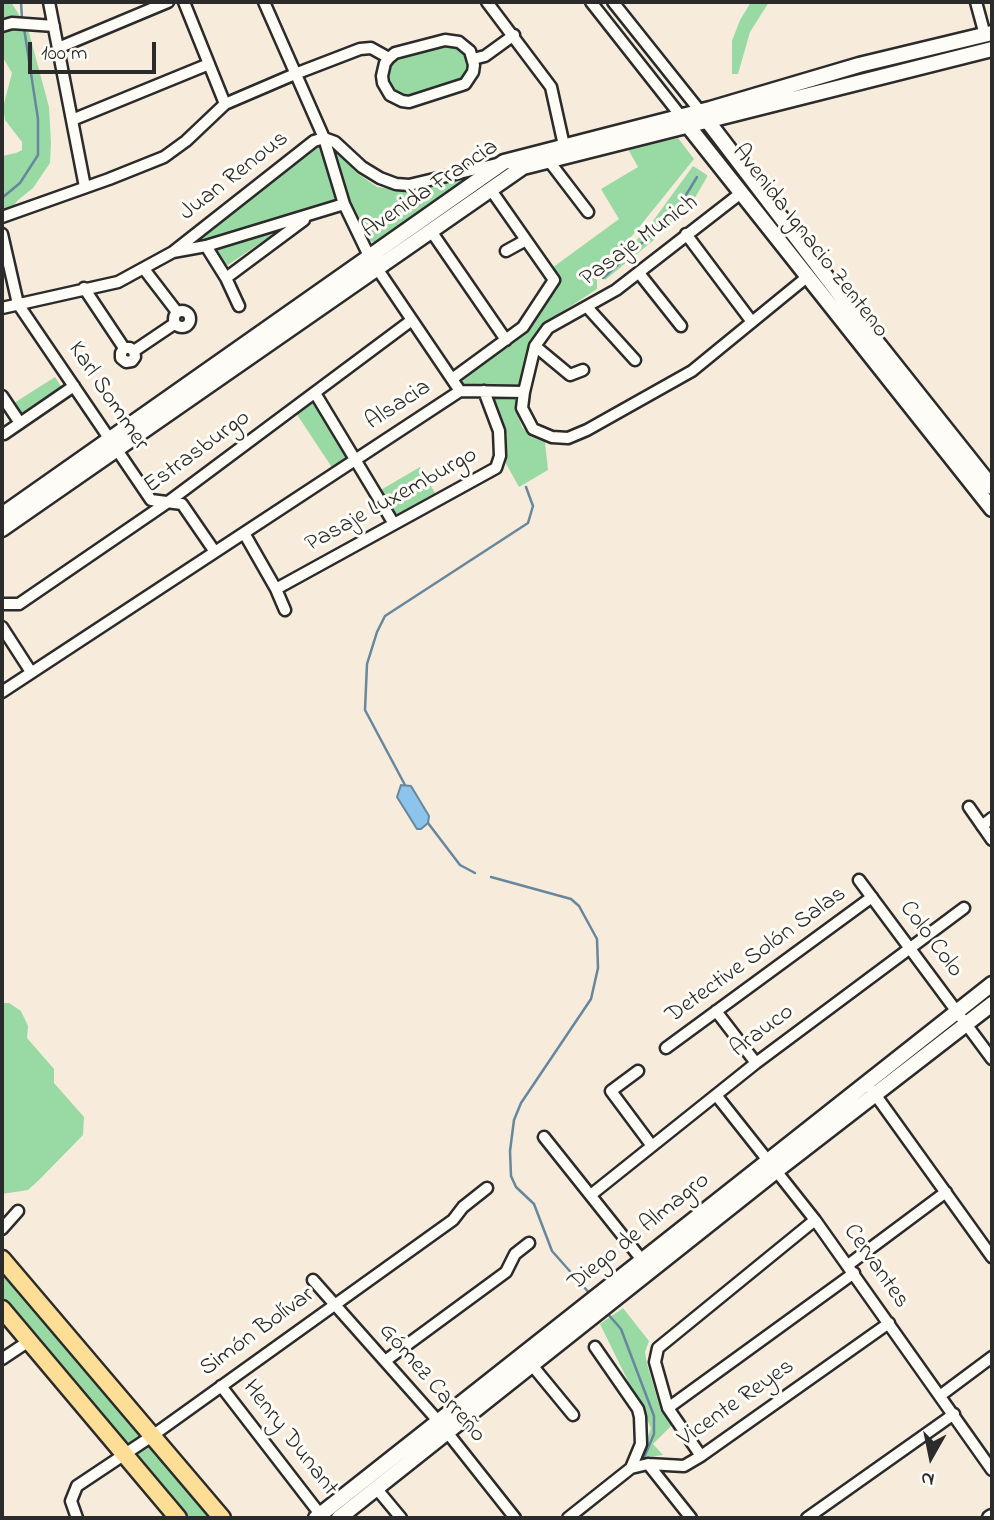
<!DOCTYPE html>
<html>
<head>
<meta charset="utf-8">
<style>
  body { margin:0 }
  #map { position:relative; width:994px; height:1520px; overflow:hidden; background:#f7ebdb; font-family:"Indie Flower",sans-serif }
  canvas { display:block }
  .frame { position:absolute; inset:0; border:4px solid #2b2b2b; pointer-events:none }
  .north { position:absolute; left:896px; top:1422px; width:70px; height:70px; -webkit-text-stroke:5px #fdfcf7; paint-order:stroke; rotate:189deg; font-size:19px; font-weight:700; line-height:28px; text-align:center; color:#2b2b2b }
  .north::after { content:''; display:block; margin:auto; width:24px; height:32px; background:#2b2b2b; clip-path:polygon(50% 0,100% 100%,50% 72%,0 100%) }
  .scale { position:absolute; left:28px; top:42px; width:128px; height:32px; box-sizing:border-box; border:4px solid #2b2b2b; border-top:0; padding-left:9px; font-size:21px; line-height:24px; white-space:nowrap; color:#2b2b2b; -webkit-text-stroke:5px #fdfcf7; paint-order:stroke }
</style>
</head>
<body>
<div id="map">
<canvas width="994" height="1520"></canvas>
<div class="frame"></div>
<div class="north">N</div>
<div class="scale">100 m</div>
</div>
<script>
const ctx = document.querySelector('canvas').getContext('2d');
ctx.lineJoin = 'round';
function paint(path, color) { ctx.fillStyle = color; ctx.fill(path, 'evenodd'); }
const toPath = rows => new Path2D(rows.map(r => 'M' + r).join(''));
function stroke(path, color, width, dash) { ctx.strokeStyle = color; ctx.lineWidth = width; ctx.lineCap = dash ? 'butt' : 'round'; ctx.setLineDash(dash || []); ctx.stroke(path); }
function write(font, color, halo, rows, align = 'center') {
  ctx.font = font + ' "Indie Flower",sans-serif'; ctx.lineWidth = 6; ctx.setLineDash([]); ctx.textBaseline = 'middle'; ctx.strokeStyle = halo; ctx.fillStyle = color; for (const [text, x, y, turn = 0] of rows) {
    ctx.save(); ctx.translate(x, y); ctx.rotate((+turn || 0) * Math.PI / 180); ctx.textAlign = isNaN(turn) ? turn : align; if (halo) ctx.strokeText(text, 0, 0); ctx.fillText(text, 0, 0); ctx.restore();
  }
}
paint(toPath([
  [2,2,11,2,28,29,49,107,51,143,50,163,33,188,17,201,11,210,2,212,2,156,16,153,22,150,22,142,5,120,3,107,12,73,2,56],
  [751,2,769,2,750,32,738,74,732,74,732,41,740,20],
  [447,46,462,50,467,60,468,72,461,81,411,96,398,94,389,85,386,77,388,67,398,57],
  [678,138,694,159,632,236,597,265,597,289,542,325,529,341,519,388,466,387,461,380,527,329,559,279,552,268,619,219,601,189,638,167,628,149],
  [320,146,337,200,194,244],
  [334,151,340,154,357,173,377,187,406,191,468,177,470,180,381,242,375,243,370,241,351,204],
  [693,166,707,175,707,177,692,203,661,232,653,225,653,221],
  [284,227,225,267,212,248],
  [645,231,655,239,605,280,603,275],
  [55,377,63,389,22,417,14,403],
  [491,396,517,398,517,412,522,427,531,437,545,442,548,470,519,487,504,460,507,435],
  [314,401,351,457,333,469,296,413],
  [420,467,435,493,394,516,379,491],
  [2,1003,9,1003,21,1011,28,1026,27,1038,54,1069,54,1083,84,1117,83,1135,39,1180,28,1190,2,1194],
  [2,1273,209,1518,189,1518,2,1296],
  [623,1308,649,1341,645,1352,647,1364,661,1411,672,1425,653,1444,663,1455,641,1458,651,1428,600,1324]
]), '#99daa4');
const water = toPath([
  [401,785,411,786,429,816,428,823,421,829,417,829,397,797,401,785]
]);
paint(water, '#8dc4eb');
stroke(water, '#66879e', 2);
stroke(toPath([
  [21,2,22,19],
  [2,198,20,183,38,155,38,119,24,28],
  [603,278,655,231,683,200,697,177],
  [405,785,365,710,367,664,377,632,385,616,528,523,533,506,526,487],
  [428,823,460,865,475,873],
  [491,877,571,899,579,906,597,939,598,968,591,999,521,1103,514,1120,510,1151,511,1176,516,1187,534,1204,552,1251,591,1295],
  [607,1313,621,1329,654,1416,654,1434,643,1460]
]), '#66879e', 2.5);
const street = toPath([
  [49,2,85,187],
  [184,2,225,104],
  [264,2,324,138,344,204,370,258,460,391],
  [487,2,551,87,565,150],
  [591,2,680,115],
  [613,2,700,111],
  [976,2,985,35],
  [2,26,12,23,54,26],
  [445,40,459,42,470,51,474,65,473,72,465,84,409,102,402,101,390,95,383,83,382,76,385,63,389,58,395,53,445,40],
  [58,48,168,2],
  [473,59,485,56,514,35],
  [72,120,209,64],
  [549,161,588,212],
  [2,217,109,179,164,157,186,141,225,104,295,74,360,49,371,48,389,58],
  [431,231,506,340],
  [2,234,18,304,151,500,182,504,215,552],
  [686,234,752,322],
  [206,246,226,278],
  [506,251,526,240],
  [173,252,314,141,324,138,335,142,362,167,380,178,396,184,409,185,497,164],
  [144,269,177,312],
  [639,273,681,326],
  [84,288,124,348],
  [239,306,226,278,304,220],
  [587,307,635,360],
  [2,308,118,282,173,252,206,246,344,204],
  '174 319a8 8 0 1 1 16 0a8 8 0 1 1-16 0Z',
  [535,346,570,375,583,370],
  [134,351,130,348,124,348,121,353,121,358,126,362,132,361,135,357,134,351,174,324],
  [452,379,523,327,554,280,491,190],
  [524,392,535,346,548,328,616,290,741,193],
  [315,393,394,524],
  [2,396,20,423],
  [4,434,74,386],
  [244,533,276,589,496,468,500,456,499,431,484,391],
  [276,589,285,610],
  [2,604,19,604,168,502,412,320],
  [2,627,31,672],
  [2,692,460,391,524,392,522,408,533,429,552,437,568,438,587,430,692,371,807,277],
  [969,807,992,840],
  [982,826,992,818],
  [859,880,992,1059],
  [716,1011,756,1063],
  [666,1048,872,897],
  [638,1071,611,1091,652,1146],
  [872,1090,992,1257],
  [716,1095,815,1220,992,1470],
  [544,1137,642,1260],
  [592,1194,756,1063,964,908],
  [2,1229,18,1211],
  [848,1265,946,1192],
  [313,1280,439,1422,515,1518],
  [595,1347,638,1409,640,1417,641,1444,631,1468],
  [2,1359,29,1341],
  [385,1361,506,1272,515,1254,529,1243],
  [531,1364,573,1415],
  [221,1386,323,1518],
  [941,1395,992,1357],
  [668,1408,854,1273],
  [701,1456,668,1408,655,1362,658,1348,815,1220],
  [648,1464,691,1518],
  [376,1488,401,1518],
  [77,1518,71,1501,77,1486,152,1436,453,1220,463,1207,487,1188],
  [568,1518,631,1468,648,1464,684,1466,701,1456,889,1323],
  [807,1518,954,1414]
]);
const secondary = toPath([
  [703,115,860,321,992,487],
  [685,122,992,509],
  [2,515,504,162,710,109,859,65,992,33],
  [2,529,523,167,992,49],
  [316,1518,992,984],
  [339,1518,776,1171,992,1004],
  [990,1518,992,1517]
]);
const primary = toPath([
  [2,1259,222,1518],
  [2,1309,178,1518]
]);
stroke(street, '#2b2b2b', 15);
stroke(secondary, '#2b2b2b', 19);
stroke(primary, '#2b2b2b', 21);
stroke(street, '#fdfcf7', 10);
stroke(secondary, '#fdfcf7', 14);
stroke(primary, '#fdde96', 16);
write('24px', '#2b2b2b', '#fdfcf7', [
  ["Juan Renous",235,177,-38],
  ["Avenida Francia",431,190,-34],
  ["Pasaje Munich",640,242,-36],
  ["Avenida Ignacio Zenteno",809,242,52],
  ["Karl Sommer",107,397,56],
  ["Alsacia",399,406,-33],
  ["Estrasburgo",198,453,-36],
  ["Pasaje Luxemburgo",392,501,-29],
  ["Colo Colo",930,940,53],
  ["Detective Solón Salas",757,956,-36],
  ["Arauco",763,1032,-37],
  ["Diego de Almagro",640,1233,-39],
  ["Cervantes",875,1267,55],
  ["Simón Bolívar",258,1333,-36],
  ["Gómez Carreño",431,1384,49],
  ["Vicente Reyes",737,1404,-35],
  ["Henry Dunant",289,1439,52]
]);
</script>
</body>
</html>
